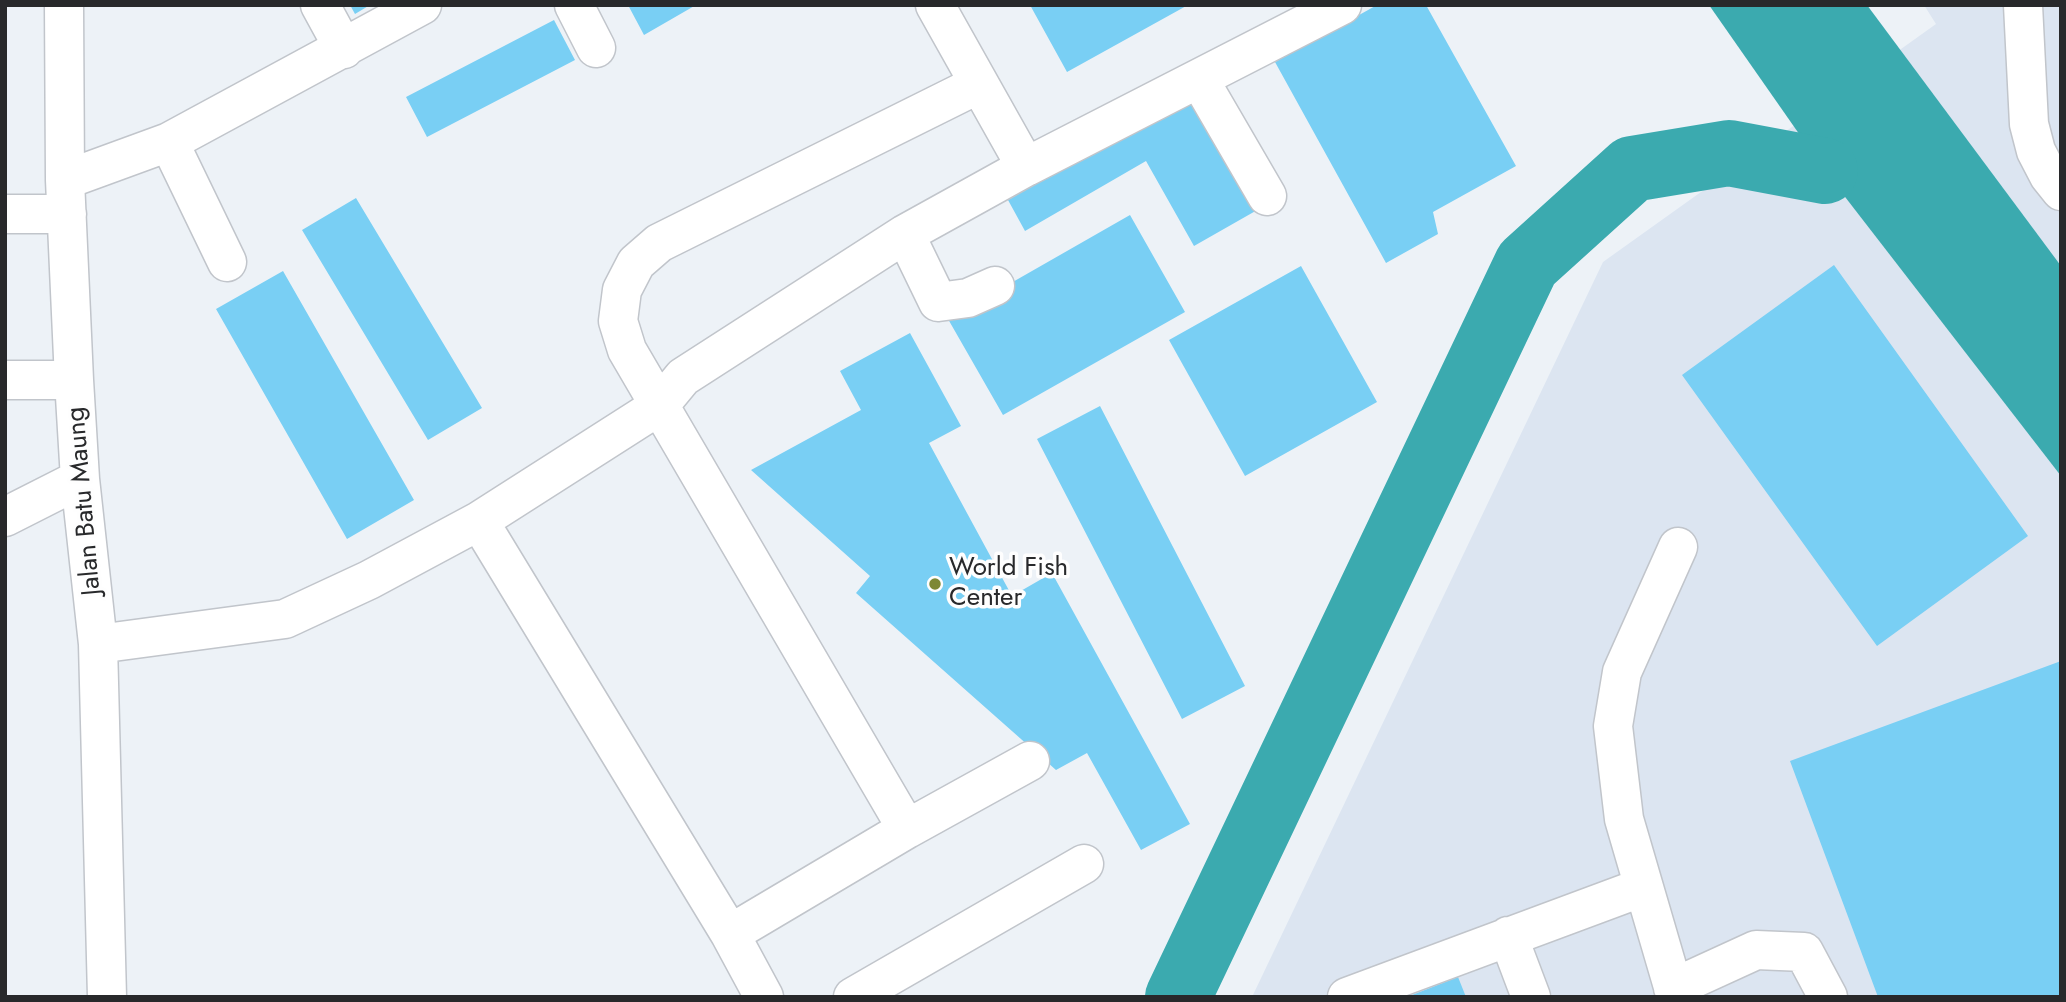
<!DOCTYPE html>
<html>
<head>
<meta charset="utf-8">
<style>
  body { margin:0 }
  #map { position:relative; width:2066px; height:1002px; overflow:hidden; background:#edf2f7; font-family:Jost,sans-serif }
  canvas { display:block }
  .frame { position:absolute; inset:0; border:7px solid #28292b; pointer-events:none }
</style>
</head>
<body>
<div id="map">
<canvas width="2066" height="1002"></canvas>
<div class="frame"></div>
</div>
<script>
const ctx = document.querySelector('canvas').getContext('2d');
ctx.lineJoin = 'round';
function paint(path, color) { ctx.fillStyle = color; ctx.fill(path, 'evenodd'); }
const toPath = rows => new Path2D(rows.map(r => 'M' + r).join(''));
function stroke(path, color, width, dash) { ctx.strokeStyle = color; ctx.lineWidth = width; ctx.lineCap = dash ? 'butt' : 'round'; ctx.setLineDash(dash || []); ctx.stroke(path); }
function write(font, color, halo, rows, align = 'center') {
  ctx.font = font + ' Jost,sans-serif'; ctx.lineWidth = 7; ctx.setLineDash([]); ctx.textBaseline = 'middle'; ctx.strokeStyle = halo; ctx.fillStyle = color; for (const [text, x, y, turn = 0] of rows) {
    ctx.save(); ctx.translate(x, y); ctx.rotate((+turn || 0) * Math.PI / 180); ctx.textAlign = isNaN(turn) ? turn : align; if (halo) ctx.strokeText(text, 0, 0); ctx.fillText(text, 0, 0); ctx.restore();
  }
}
paint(toPath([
  [1924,5,2061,5,2061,997,1252,997,1603,262,1936,24]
]), '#dce5f1');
paint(toPath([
  [1709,5,1867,5,2061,266,2061,476,1825,171]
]), '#3baaaf');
stroke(toPath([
  [1178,997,1527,264,1632,169,1729,153,1825,171]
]), '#3baaaf', 66);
paint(toPath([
  [350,5,370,5,355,14],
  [628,5,696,5,644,35],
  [1030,5,1188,5,1067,72],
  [1377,5,1426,5,1516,166,1433,212,1438,234,1386,263,1275,62],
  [554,20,575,60,427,137,406,97],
  [1194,94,1259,209,1194,246,1146,161,1025,231,1008,200],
  [356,198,482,408,428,440,302,230],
  [1130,215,1185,312,1003,415,948,319],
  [1834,265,2028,536,1877,646,1682,375],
  [1301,266,1377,402,1245,476,1169,340],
  [283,271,414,500,347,539,216,309],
  [910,333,961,426,929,443,1012,596,1052,573,1190,824,1141,850,1087,753,1056,770,856,593,870,576,751,470,861,410,840,371],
  [1100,406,1245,686,1182,719,1037,439],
  [2061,661,2061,997,1878,997,1790,761],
  [1458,977,1466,997,1407,997]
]), '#79cff4');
const minor = toPath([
  [64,5,65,180,74,380,80,479,98,644,107,997],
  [320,5,344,49],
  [574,5,596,48],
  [935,5,1026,167],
  [2023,5,2029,124,2036,151,2049,176,2061,191],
  [1199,79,1267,196],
  [169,142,227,262],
  [65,180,169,142,422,5],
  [5,214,67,214],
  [905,234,938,302,968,298,995,286],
  [5,380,74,380],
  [5,517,80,479],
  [479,521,730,934,764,997],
  [98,644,285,619,369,580,479,521,659,406,683,377,905,234,1026,167,1342,5],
  [907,829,627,350,618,321,622,290,636,263,659,243,979,84],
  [730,934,907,829,1030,761],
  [1508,936,1531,997],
  [1673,988,1756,950,1804,952,1828,997],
  [853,997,1084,864],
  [1347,997,1643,887],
  [1676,997,1624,819,1613,726,1622,672,1678,547]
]);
stroke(minor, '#c1c5cb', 41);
stroke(minor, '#fff', 38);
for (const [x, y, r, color] of [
  [935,584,7,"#7d8835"]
]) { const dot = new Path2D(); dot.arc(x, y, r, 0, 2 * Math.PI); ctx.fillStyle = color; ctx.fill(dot); stroke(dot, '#fefefe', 2.5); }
write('26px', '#28292b', '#fefefe', [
  ["Jalan Batu Maung",85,501,-95]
]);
write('26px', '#28292b', '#fefefe', [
  ["World Fish",949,569],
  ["Center",949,599]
], 'left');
</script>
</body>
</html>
